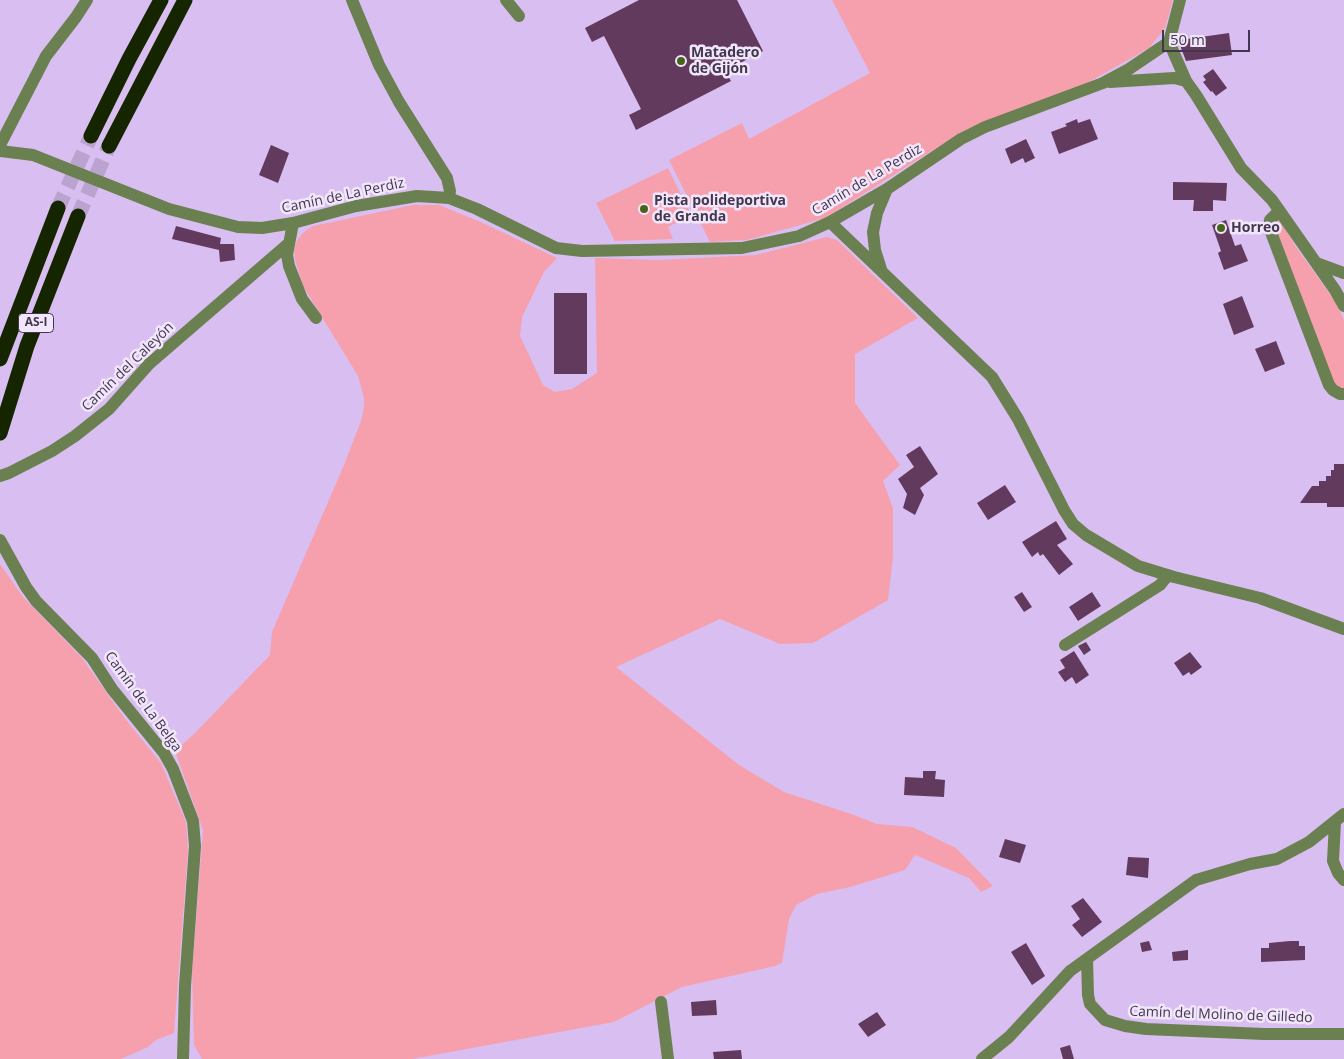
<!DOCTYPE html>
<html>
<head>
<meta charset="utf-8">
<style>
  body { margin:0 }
  #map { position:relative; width:1344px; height:1059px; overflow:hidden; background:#d9bef1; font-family:"Open Sans",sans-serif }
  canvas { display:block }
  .scale { position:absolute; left:1162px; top:30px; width:88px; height:22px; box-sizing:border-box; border:2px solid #42374c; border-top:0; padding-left:6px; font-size:15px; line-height:18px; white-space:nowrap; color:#42374c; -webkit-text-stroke:4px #f1e6fb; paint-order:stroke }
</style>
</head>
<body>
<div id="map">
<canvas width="1344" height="1059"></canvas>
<div class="scale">50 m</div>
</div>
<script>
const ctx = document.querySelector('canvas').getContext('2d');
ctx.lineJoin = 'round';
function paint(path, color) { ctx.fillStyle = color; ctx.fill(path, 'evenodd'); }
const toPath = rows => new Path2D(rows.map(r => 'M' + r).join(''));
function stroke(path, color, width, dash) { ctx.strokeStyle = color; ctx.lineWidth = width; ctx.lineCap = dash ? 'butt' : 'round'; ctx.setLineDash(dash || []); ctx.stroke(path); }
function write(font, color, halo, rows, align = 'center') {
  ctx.font = font + ' "Open Sans",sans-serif'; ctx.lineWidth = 5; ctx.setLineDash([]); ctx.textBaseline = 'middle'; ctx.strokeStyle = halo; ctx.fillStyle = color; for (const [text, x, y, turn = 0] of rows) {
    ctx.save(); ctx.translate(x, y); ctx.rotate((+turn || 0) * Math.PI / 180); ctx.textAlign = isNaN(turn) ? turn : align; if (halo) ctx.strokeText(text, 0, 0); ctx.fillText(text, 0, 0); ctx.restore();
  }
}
paint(toPath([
  [832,0,1173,0,1165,28,1149,48,1087,83,965,130,825,218,747,240,710,242,669,160,742,123,749,139,870,73],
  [668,168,691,215,668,227,673,239,615,241,596,203],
  [413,205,439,205,483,223,557,258,544,272,522,317,520,336,543,385,555,392,572,389,597,373,595,258,658,260,756,255,827,237,837,240,918,318,855,354,855,403,900,465,883,481,893,508,893,557,888,600,813,643,780,644,720,619,616,667,739,765,784,792,854,815,877,824,912,827,956,848,993,886,981,892,969,878,915,855,905,870,850,887,817,894,796,905,789,919,782,963,775,966,682,987,614,1022,412,1059,202,1059,194,1045,192,973,203,830,175,751,194,734,270,655,272,632,344,465,361,421,364,407,364,398,358,376,303,286,295,260,294,250,297,240,304,232,313,226],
  [1280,220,1296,247,1335,301,1344,320,1344,389,1335,386,1274,223,1275,221],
  [0,564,23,597,82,658,126,720,161,763,186,822,188,850,174,1033,156,1040,148,1047,121,1059,0,1059]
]), '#f6a0ae');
paint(toPath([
  [639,0,737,0,763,51,725,71,731,81,636,130,629,115,641,109,604,36,592,42,585,28],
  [1229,33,1232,55,1186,61,1181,48,1180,40],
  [1213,69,1227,88,1216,96,1212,91,1211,92,1203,82,1206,80,1203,76],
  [1077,119,1078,123,1090,119,1098,139,1059,154,1051,132,1067,126,1065,124],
  [1026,139,1035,158,1025,163,1023,158,1011,164,1005,149],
  [271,145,289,153,278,183,259,175],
  [1173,182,1227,183,1226,201,1213,200,1213,211,1193,211,1194,200,1173,200],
  [1226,220,1235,246,1241,244,1248,261,1224,270,1218,253,1221,251,1212,225],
  [176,226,221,238,220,244,234,244,235,260,220,262,219,250,172,239],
  [554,293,587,293,587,374,554,374],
  [1242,296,1254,327,1234,335,1223,304],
  [1276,341,1285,364,1265,372,1255,349],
  [920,446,938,474,920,488,924,495,915,515,903,508,907,494,898,479,914,467,906,455],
  [1334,464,1344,464,1344,507,1327,507,1327,503,1300,503,1312,486,1319,486,1319,481,1326,481,1326,476,1331,476,1331,470,1334,470],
  [1005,485,1016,502,988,520,977,503],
  [1056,521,1067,539,1057,545,1073,564,1059,575,1043,554,1040,556,1038,552,1032,557,1022,542],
  [1022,592,1032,607,1024,612,1014,597],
  [1092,592,1101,606,1078,621,1069,607],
  [1086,642,1091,650,1084,655,1078,646],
  [1074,651,1089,675,1076,684,1072,677,1065,682,1058,672,1065,668,1060,660],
  [1190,652,1202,667,1191,675,1189,672,1183,676,1174,663],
  [923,771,936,771,935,779,945,780,944,797,904,795,905,777,923,778],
  [1005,839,1026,845,1020,863,999,857],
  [1128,857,1149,858,1148,878,1126,875],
  [1083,898,1102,922,1082,937,1072,925,1080,919,1071,906],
  [1149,941,1152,950,1142,952,1140,943],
  [1290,941,1299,941,1299,946,1305,946,1305,960,1261,962,1261,948,1269,948,1269,943],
  [1026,943,1045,976,1032,985,1011,952],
  [1188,950,1188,960,1173,961,1172,952],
  [716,1000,717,1015,692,1016,691,1002],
  [877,1012,886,1025,868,1037,858,1024],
  [1070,1045,1074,1059,1063,1059,1060,1048],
  [741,1050,742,1059,714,1059,713,1052]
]), '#613a5e');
stroke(toPath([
  [58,208,91,136],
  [78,216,109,146]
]), '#bba3d0', 15, [15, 8]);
stroke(toPath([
  [352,0,379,65,399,102,447,178,450,191,449,198],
  [506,0,519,16],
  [1169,42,1186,81,1196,95,1241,168,1272,200,1335,290,1344,306],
  [1110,82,1174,78,1186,81],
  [0,145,46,56,76,17,87,0],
  [0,151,33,155,169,209,238,227,262,228,293,223,356,206,417,196,449,198,477,209,556,248,582,251,742,248,799,236,830,222,887,189,961,139,985,127,1103,83,1129,69,1169,42,1180,0],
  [1279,211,1270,220,1269,227,1329,385,1333,390,1340,394,1344,394],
  [830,222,992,377,1018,419,1064,510,1073,524,1086,535,1138,566,1174,577,1260,598,1344,629],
  [293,223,287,255,289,266,302,299,316,318],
  [1316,263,1344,273],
  [881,269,875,250,873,232,877,213,887,189],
  [0,476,9,473,52,451,75,436,109,409,149,364,288,244],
  [0,540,26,587,36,601,92,658,112,689,164,753,173,769,193,821,195,846,185,986,183,1059],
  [1065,645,1160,585,1168,575],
  [1335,822,1333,861,1338,873,1344,880],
  [1087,959,1088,995,1090,1004,1105,1020,1125,1026,1146,1029,1264,1034,1344,1034],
  [661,1002,668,1059],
  [982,1059,1009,1037,1070,971,1196,880,1250,864,1277,859,1309,842,1344,814]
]), '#6a8050', 12);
stroke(toPath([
  [91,136,129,59,161,0],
  [109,146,185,0],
  [0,359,58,208],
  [0,433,27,346,78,216]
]), '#152500', 15);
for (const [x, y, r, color] of [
  [681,61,5,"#47651a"],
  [644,209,5,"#47651a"],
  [1221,228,5,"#47651a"]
]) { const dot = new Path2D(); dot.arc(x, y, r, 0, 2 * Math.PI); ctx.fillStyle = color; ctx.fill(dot); stroke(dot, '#f1e6fb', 2); }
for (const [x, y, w] of [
  [36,323,35]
]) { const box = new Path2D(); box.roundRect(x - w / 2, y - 9.5, w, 19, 4); ctx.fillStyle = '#f1e6fb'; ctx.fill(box); stroke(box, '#42374c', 1); }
write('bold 12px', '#42374c', null, [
  ["AS-I",36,323]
]);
write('bold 14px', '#42374c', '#f1e6fb', [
  ["Matadero",691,53],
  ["de Gijón",691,69],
  ["Pista polideportiva",654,201],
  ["de Granda",654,217],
  ["Horreo",1231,228]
], 'left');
write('14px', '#42374c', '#f1e6fb', [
  ["Camín de La Perdiz",867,180,-31],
  ["Camín de La Perdiz",343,196,-12],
  ["Camín del Caleyón",128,367,-44],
  ["Camín de La Belga",143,702,54],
  ["Camín del Molino de Gilledo",1221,1015,2]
]);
</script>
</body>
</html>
